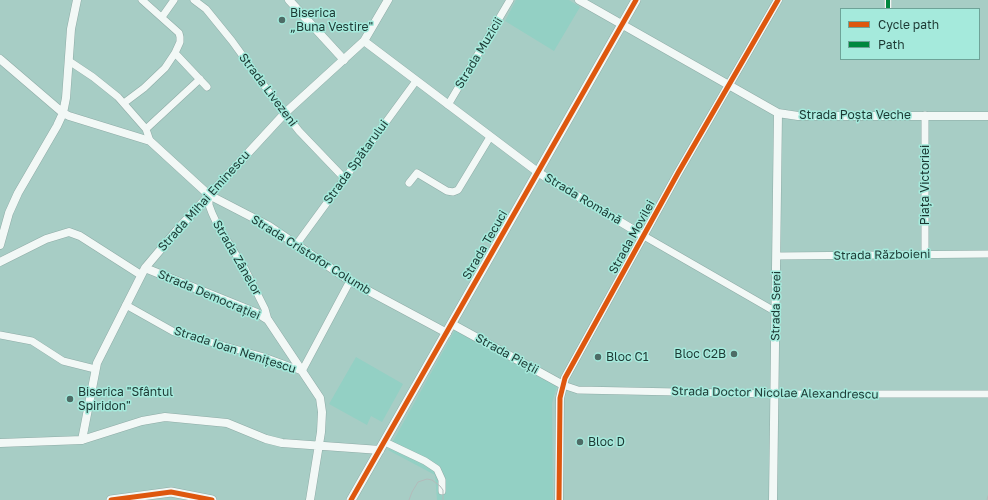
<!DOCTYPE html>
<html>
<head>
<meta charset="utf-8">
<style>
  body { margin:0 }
  #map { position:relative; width:988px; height:500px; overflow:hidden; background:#a7cdc5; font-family:"Golos Text",sans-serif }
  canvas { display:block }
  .legend { position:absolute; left:840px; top:8px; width:140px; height:52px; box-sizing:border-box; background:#a5eadc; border:1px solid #6ea398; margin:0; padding:5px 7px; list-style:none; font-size:12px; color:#1c3833 }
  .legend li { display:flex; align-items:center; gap:8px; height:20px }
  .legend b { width:20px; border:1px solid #6ea398 }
</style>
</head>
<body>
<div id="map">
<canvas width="988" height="500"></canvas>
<ul class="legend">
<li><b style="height:5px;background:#de570e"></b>Cycle path</li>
<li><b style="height:5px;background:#00873e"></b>Path</li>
</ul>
</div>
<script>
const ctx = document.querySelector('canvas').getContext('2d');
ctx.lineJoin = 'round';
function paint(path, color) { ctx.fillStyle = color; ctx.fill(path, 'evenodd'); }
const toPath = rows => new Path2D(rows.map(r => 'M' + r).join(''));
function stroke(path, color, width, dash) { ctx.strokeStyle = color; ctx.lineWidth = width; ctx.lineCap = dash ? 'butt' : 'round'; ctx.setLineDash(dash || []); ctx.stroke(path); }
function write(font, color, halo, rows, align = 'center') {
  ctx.font = font + ' "Golos Text",sans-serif'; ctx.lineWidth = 3; ctx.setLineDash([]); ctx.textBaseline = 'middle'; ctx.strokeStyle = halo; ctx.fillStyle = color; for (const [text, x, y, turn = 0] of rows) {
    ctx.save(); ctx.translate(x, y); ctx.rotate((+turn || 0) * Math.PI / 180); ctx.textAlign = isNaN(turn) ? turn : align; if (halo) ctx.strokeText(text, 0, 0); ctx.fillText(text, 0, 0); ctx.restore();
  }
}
paint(toPath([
  [516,0,569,0,580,7,554,51,505,21],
  [455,330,557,386,552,403,553,500,437,500,435,475,388,450],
  [356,357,403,384,382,422,371,416,367,425,329,404]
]), '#93d0c4');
const minor = toPath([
  [194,0,206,9,232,41,274,99,299,131,344,178],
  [888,0,888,9],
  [162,17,174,0],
  [175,53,207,87],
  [69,61,93,77,118,97,146,129,150,141],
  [124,103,144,88,165,68,175,53,180,42,180,37,179,33,142,0],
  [448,105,510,0],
  [146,129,200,79],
  [409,183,417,173,447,191,453,192,458,190,490,137],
  [209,195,209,205,212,213,218,226,245,269,265,309,268,320],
  [644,236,776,312],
  [296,245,416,81],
  [925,254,925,115],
  [777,256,988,254],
  [126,305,174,332,264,357,302,371,350,281],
  [0,335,32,341,63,361,95,369],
  [563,385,578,390,775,394,988,394],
  [385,442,425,461,437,469,442,480,442,491]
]);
const tertiary = toPath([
  [289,0,344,60],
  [579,0,778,113,798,116,988,116],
  [364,41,539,173,644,236],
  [0,59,63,113,69,116,150,141,209,195,269,226,350,281,447,333],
  [0,245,9,213,18,193,57,126,63,113,66,98,71,29,77,0],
  [0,262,46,239,69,232,80,236,141,275],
  [145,268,257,313,268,320,320,398,322,412,321,432,310,500],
  [452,324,563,385],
  [82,440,97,363,145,268,177,230,285,113,364,41,388,0],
  [0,443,82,440,142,421,165,417,227,423,266,439,282,443,380,450],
  [559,500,560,398,565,378,678,173,778,0],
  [773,500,778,113]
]);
const secondary = toPath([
  [111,500,171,492,212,500],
  [351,500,636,0]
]);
stroke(minor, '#8eaba6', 8);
stroke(tertiary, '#8eaba6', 9);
stroke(secondary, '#8eaba6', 10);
stroke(minor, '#f2f8f6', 7);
stroke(tertiary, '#f2f8f6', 8);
stroke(secondary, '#f2f8f6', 9);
stroke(toPath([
  [409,500,412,492,418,482,427,479,432,480,440,486,443,490,443,500],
  [987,500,988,496]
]), '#b2bbba', 1);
stroke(toPath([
  [888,0,888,9]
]), '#00873e', 4, [8, 4]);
stroke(toPath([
  [111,500,171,492,212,500],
  [351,500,636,0],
  [559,500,560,398,565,378,678,173,778,0]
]), '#de570e', 5);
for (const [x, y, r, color] of [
  [282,20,4,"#4d6c66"],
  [734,354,4,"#4d6c66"],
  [598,357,4,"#4d6c66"],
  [70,399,4,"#4d6c66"],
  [580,442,4,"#4d6c66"]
]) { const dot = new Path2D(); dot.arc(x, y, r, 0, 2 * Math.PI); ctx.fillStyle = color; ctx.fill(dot); stroke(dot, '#a5eadc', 1.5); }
write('12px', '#1c3833', '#a5eadc', [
  ["Biserica",290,13],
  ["„Buna Vestire\"",290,27],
  ["Bloc C2B",726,354,"right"],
  ["Bloc C1",606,357],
  ["Biserica \"Sfântul",78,392],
  ["Spiridon\"",78,406],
  ["Bloc D",588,442]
], 'left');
write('12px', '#1c3833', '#a5eadc', [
  ["Strada Muzicii",479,53,-59],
  ["Strada Livezeni",268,90,53],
  ["Strada Poșta Veche",855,115],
  ["Strada Spătarului",356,162,-54],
  ["Piața Victoriei",925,185,-90],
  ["Strada Română",583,199,31],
  ["Strada Mihai Eminescu",204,201,-48],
  ["Strada Movilei",632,237,-61],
  ["Strada Tecuci",485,245,-60],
  ["Strada Cristofor Columb",311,255,32],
  ["Strada Războieni",882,255,-1],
  ["Strada Zânelor",237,258,60],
  ["Strada Democrației",209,295,23],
  ["Strada Serei",776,306,-89],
  ["Strada Ioan Nenițescu",235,350,18],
  ["Strada Pieții",507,354,29],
  ["Strada Doctor Nicolae Alexandrescu",775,393,1]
]);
</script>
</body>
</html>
